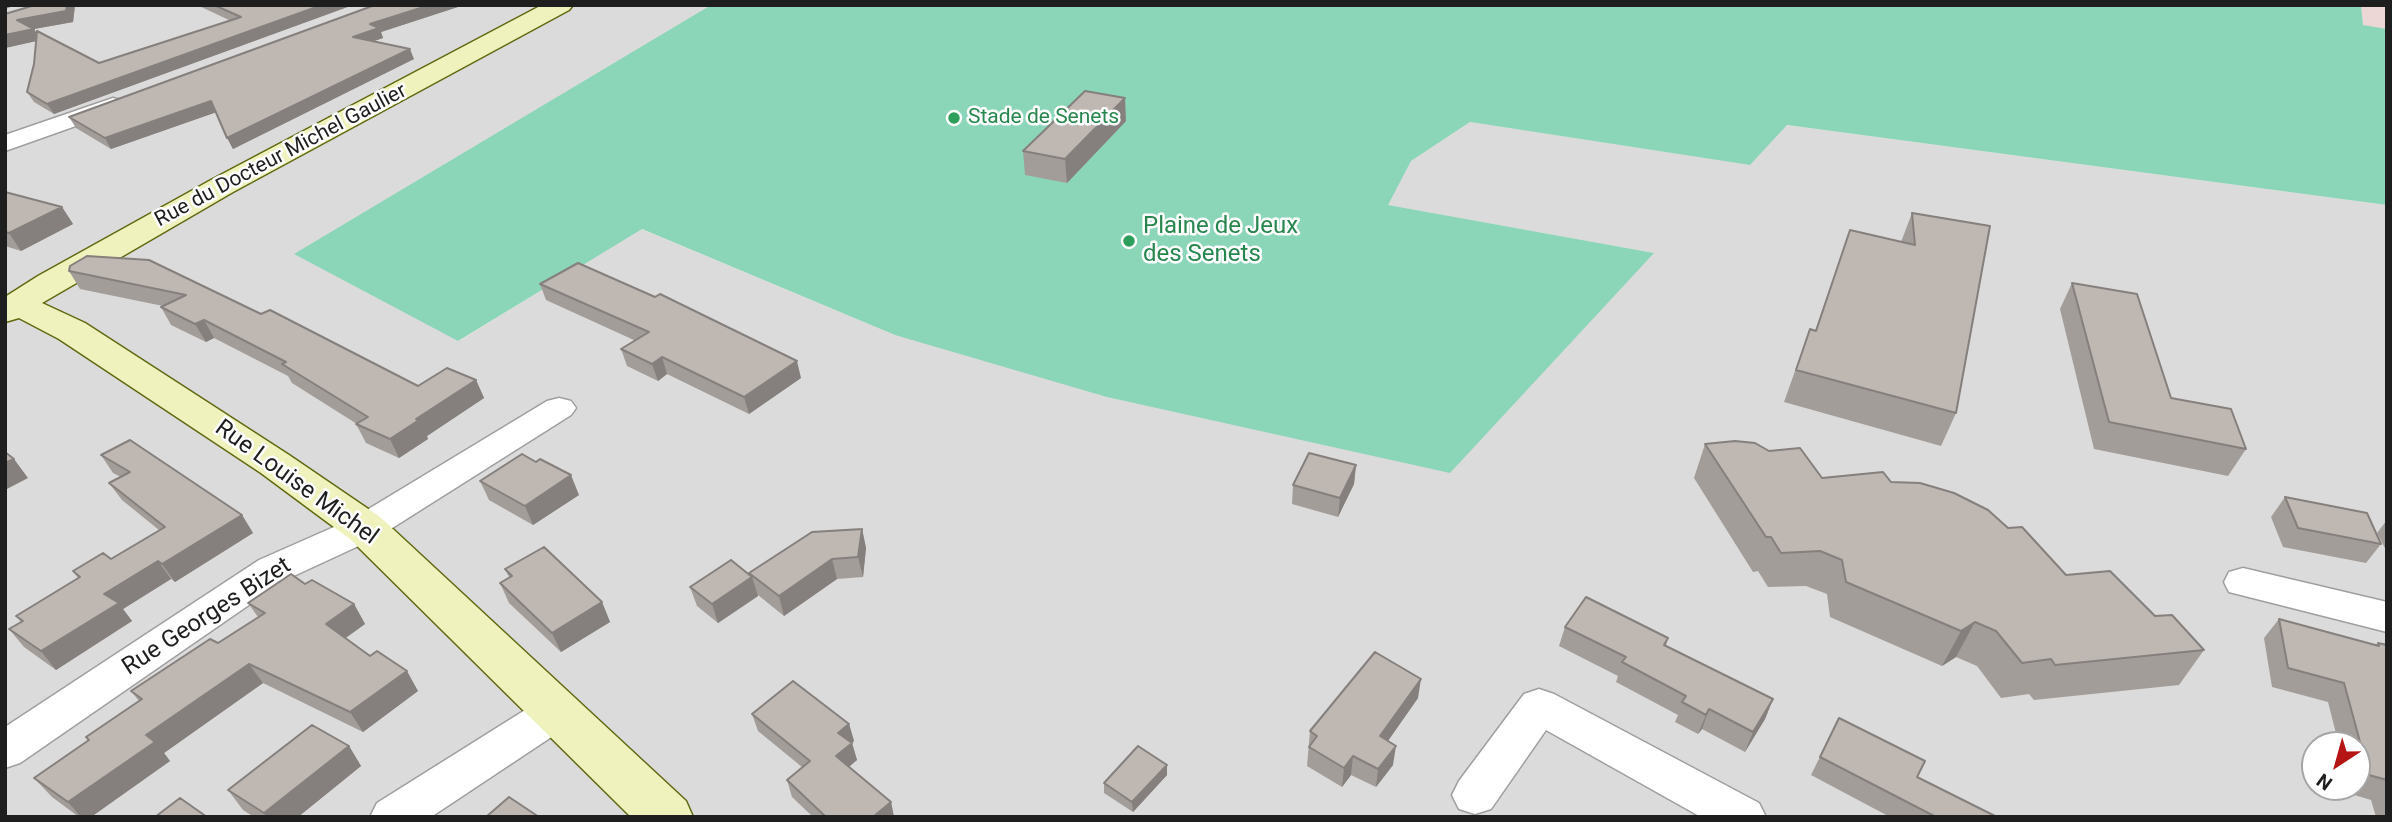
<!DOCTYPE html>
<html>
<head>
<meta charset="utf-8">
<style>
  body { margin:0 }
  #map { position:relative; width:2392px; height:822px; overflow:hidden; background:#eeebe5; font-family:Roboto,sans-serif }
  canvas { display:block }
  .frame { position:absolute; inset:0; border:7px solid #1e1e1e; pointer-events:none }
  .north { position:absolute; left:2301px; top:731px; width:70px; height:70px; box-sizing:border-box; background:#fff; border:2px solid #a5a5a5; border-radius:50%; rotate:216deg; font-size:19px; font-weight:700; line-height:28px; text-align:center; color:#1e1e1e }
  .north::after { content:''; display:block; margin:auto; width:24px; height:32px; background:#b61515; clip-path:polygon(50% 0,100% 100%,50% 72%,0 100%) }
</style>
</head>
<body>
<div id="map">
<canvas width="2392" height="822"></canvas>
<div class="frame"></div>
<div class="north">N</div>
</div>
<script>
const ctx = document.querySelector('canvas').getContext('2d');
ctx.lineJoin = 'round';
function paint(path, color) { ctx.fillStyle = color; ctx.fill(path, 'evenodd'); }
const toPath = rows => new Path2D(rows.map(r => 'M' + r).join(''));
function stroke(path, color, width, dash) { ctx.strokeStyle = color; ctx.lineWidth = width; ctx.lineCap = dash ? 'butt' : 'round'; ctx.setLineDash(dash || []); ctx.stroke(path); }
function write(font, color, halo, rows, align = 'center') {
  ctx.font = font + ' Roboto,sans-serif'; ctx.lineWidth = 5; ctx.setLineDash([]); ctx.textBaseline = 'middle'; ctx.strokeStyle = halo; ctx.fillStyle = color; for (const [text, x, y, turn = 0] of rows) {
    ctx.save(); ctx.translate(x, y); ctx.rotate((+turn || 0) * Math.PI / 180); ctx.textAlign = isNaN(turn) ? turn : align; if (halo) ctx.strokeText(text, 0, 0); ctx.fillText(text, 0, 0); ctx.restore();
  }
}
paint(toPath([
  [5,5,711,5,295,254,459,341,641,229,895,335,1654,253,1387,205,1411,161,1470,122,1750,165,1786,125,2387,205,2387,817,5,817],
  [2315,745,2357,745,2357,787,2315,787]
]), '#dcdbdb');
paint(toPath([
  [2361,5,2387,5,2387,29,2363,26]
]), '#edd7d6');
paint(toPath([
  [711,5,2361,5,2363,25,2387,29,2387,205,1787,125,1750,165,1470,122,1411,161,1388,205,1654,253,1450,473,1107,397,895,335,642,229,458,341,294,254]
]), '#8bd5b8');
const street = toPath([
  [113,98,121,100,125,105,121,110,5,151,5,135,113,98],
  [559,398,571,401,576,408,571,415,378,537,285,580,20,763,5,768,5,727,259,560,352,519,547,401,559,398],
  [2243,568,2387,602,2387,632,2229,592,2224,582,2229,572,2243,568],
  [1539,689,1554,694,1759,803,1766,817,1701,817,1546,730,1491,809,1475,814,1459,809,1452,795,1459,781,1524,694,1539,689],
  [556,695,571,700,577,712,571,724,431,817,370,817,377,803,541,700,556,695]
]);
const secondary = toPath([
  [542,5,573,5,569,10,233,192,42,303,85,323,289,455,380,517,686,801,693,817,631,817,350,539,261,473,59,339,19,318,5,322,5,297,38,276,211,180,542,5]
]);
stroke(street, '#9f9f9f', 3);
stroke(secondary, '#606910', 3);
paint(street, '#fff');
paint(secondary, '#f0f2be');
paint(toPath([
  [35,5,75,5,73,22,34,29,36,33,99,63,231,21,197,5,353,5,54,114,34,102,27,92,34,64,36,41,5,48],
  [375,5,464,5,381,32,383,38,373,41,414,59,233,149,216,112,111,149,76,128,69,117],
  [1126,121,1067,183,1025,175,1023,151],
  [5,192,62,207,73,224,21,251,5,246],
  [1912,213,1956,413,1941,446,1784,402,1810,329,1815,331,1850,230,1901,242],
  [70,266,261,314,418,386,476,380,484,398,427,436,428,439,399,458,366,443,356,424,357,424,292,383,288,376,214,338,206,342,171,325,161,307,163,306,80,289,69,271],
  [2072,283,2171,398,2246,449,2228,476,2094,449,2060,309],
  [540,284,801,378,749,414,667,374,658,381,627,366,621,349,636,341,546,300],
  [1705,444,1822,478,1891,482,2008,528,2066,575,2155,616,2204,650,2179,685,2034,700,2029,694,2001,698,1977,666,1956,657,1942,666,1830,617,1827,594,1806,586,1768,587,1758,571,1753,572,1694,478],
  [101,455,242,515,253,533,175,582,171,579,123,609,132,621,56,670,24,647,9,629,21,622,16,616,78,578,73,571,111,559,159,530,122,500,109,483,121,477,113,473],
  [1356,465,1354,484,1338,517,1292,504,1293,485],
  [480,481,579,495,533,525,489,500],
  [2285,497,2381,544,2366,563,2283,547,2271,517],
  [2387,520,2387,552,2377,533],
  [862,529,866,548,863,577,837,579,784,616,758,595,758,596,718,623,697,606,690,587,750,574],
  [505,569,602,602,610,622,561,652,509,603,500,583,509,577],
  [305,584,354,604,365,624,346,638,418,691,363,732,263,683,164,753,170,761,91,817,79,817,52,797,34,778,89,740,139,701,131,691,218,643,258,617,248,603],
  [2279,619,2376,645,2378,643,2387,645,2387,817,2376,817,2371,800,2351,794,2349,787,2357,787,2357,745,2339,745,2328,702,2272,687,2264,638],
  [1565,627,1668,638,1666,646,1773,699,1765,719,1745,752,1702,729,1698,734,1675,722,1678,715,1616,682,1618,676,1559,646],
  [1418,698,1388,741,1393,765,1376,787,1351,775,1342,787,1307,766,1310,731],
  [752,714,849,724,854,741,852,743,857,760,849,767,891,802,894,817,813,817,792,797,787,780,802,767,758,731],
  [1839,718,1917,777,1997,817,1890,817,1811,775],
  [349,746,361,766,298,817,254,817,243,810,228,790],
  [1167,775,1133,812,1104,793,1104,783]
]), '#a39d99');
paint(toPath([
  [5,5,16,5,5,9],
  [67,5,75,5,73,22,34,29,41,40,5,48,5,35,17,20],
  [322,5,353,5,54,114,47,104],
  [430,5,464,5,381,32,383,38,357,47,353,37,370,24],
  [410,49,414,59,233,149,227,138],
  [1125,98,1126,121,1067,183,1065,159],
  [211,101,217,112,111,149,105,138],
  [62,207,73,224,21,251,9,233],
  [204,320,214,338,206,342,195,324],
  [662,357,667,374,658,381,652,364],
  [797,361,801,378,749,414,744,397],
  [476,380,484,398,427,436,428,439,399,458,390,439,416,419],
  [14,459,28,478,5,490,5,463],
  [1356,465,1354,484,1338,517,1340,498],
  [571,475,579,495,533,525,525,506],
  [242,515,253,533,175,582,162,564],
  [862,529,866,548,863,577,858,557],
  [832,559,837,579,784,616,779,596],
  [158,561,171,579,123,609,132,621,56,670,41,651,104,594],
  [752,577,758,596,718,623,712,604],
  [602,602,610,622,561,652,552,633],
  [354,604,365,624,338,643,326,624],
  [1975,622,1956,657,1942,666,1961,631],
  [249,664,263,683,164,753,170,761,91,817,81,817,68,802,146,735],
  [407,671,418,691,363,732,350,712],
  [1421,679,1418,698,1378,755,1380,736],
  [1773,699,1765,719,1745,752,1753,732],
  [1709,709,1702,729,1698,734,1706,715],
  [849,724,854,741,843,750,838,733],
  [852,743,857,760,841,773,836,756],
  [349,746,361,766,298,817,266,817,264,813],
  [1396,746,1393,765,1376,787,1378,769],
  [1353,756,1351,775,1342,787,1344,768],
  [1167,765,1167,775,1133,812,1132,802],
  [891,802,894,817,873,817]
]), '#85807d');
const building = toPath([
  [35,5,67,5,66,11,17,20,34,29,5,35,5,14,35,5],
  [214,5,322,5,47,104,27,92,34,64,37,31,99,63,241,17,214,5],
  [375,5,430,5,370,24,379,28,353,37,410,49,227,138,211,101,105,138,69,117,375,5],
  [1085,91,1125,98,1065,159,1023,151,1085,91],
  [5,192,62,207,9,233,5,232,5,192],
  [1912,213,1990,226,1956,413,1796,370,1810,329,1816,331,1850,230,1915,245,1912,213],
  [87,256,149,260,261,314,270,310,418,386,447,368,476,380,416,419,419,420,390,439,356,424,368,417,282,364,286,362,204,320,195,324,161,307,186,295,69,271,70,266,87,256],
  [578,263,655,297,660,294,797,361,744,397,662,357,652,364,621,349,649,332,540,284,578,263],
  [2072,283,2137,294,2171,398,2231,409,2246,449,2109,422,2072,283],
  [130,440,242,515,162,564,158,561,104,594,119,603,41,651,9,629,23,621,16,616,80,577,73,571,103,553,111,559,165,527,109,483,130,472,101,455,130,440],
  [1735,441,1755,443,1769,451,1800,448,1822,478,1883,472,1891,482,1920,483,1954,493,1988,510,2008,528,2022,527,2066,575,2110,571,2155,616,2172,615,2204,650,2055,665,2051,659,2022,663,1996,631,1975,622,1961,631,1846,582,1842,560,1820,551,1781,553,1771,537,1766,537,1705,444,1735,441],
  [5,452,14,459,5,463,5,452],
  [1309,453,1356,465,1340,498,1293,485,1309,453],
  [522,454,536,462,540,459,571,475,525,506,480,481,522,454],
  [2285,497,2367,513,2381,544,2298,528,2285,497],
  [862,529,858,557,832,559,779,596,749,573,812,532,862,529],
  [544,547,602,602,552,633,500,583,512,576,505,569,544,547],
  [731,560,752,577,712,604,690,587,731,560],
  [291,574,305,584,312,580,354,604,326,624,370,656,377,651,407,671,350,712,249,664,146,735,155,742,68,802,34,778,89,740,86,737,142,699,131,691,210,639,218,643,265,613,248,603,291,574],
  [1586,597,1668,638,1664,645,1773,699,1753,732,1709,709,1706,715,1682,702,1686,696,1622,662,1626,657,1565,627,1586,597],
  [2279,619,2379,646,2378,643,2387,645,2387,780,2369,775,2344,683,2288,668,2279,619],
  [1375,652,1421,679,1380,736,1396,746,1378,769,1353,756,1344,768,1309,747,1317,736,1310,731,1375,652],
  [793,681,849,724,838,733,852,743,836,756,891,802,873,817,826,817,787,780,810,761,752,714,793,681],
  [1839,718,1925,761,1917,777,1997,817,1936,817,1820,757,1839,718],
  [312,725,349,746,264,813,228,790,312,725],
  [1138,746,1167,765,1132,802,1104,783,1138,746],
  [509,797,539,817,486,817,509,797],
  [180,798,207,817,155,817,180,798]
]);
paint(building, '#beb7b2');
stroke(building, '#85807d', 2);
for (const [x, y, r, color] of [
  [954,118,7,"#2e9e5b"],
  [1129,241,7,"#2e9e5b"]
]) { const dot = new Path2D(); dot.arc(x, y, r, 0, 2 * Math.PI); ctx.fillStyle = color; ctx.fill(dot); stroke(dot, '#fff', 2.5); }
write('21px', '#27864d', '#fff', [
  ["Stade de Senets",968,118]
], 'left');
write('21px', '#1e1e1e', '#fff', [
  ["Rue du Docteur Michel Gaulier",281,156,-28]
]);
write('24px', '#27864d', '#fff', [
  ["Plaine de Jeux",1143,227],
  ["des Senets",1143,255]
], 'left');
write('24px', '#1e1e1e', '#fff', [
  ["Rue Louise Michel",296,483,36],
  ["Rue Georges Bizet",207,617,-33]
]);
</script>
</body>
</html>
